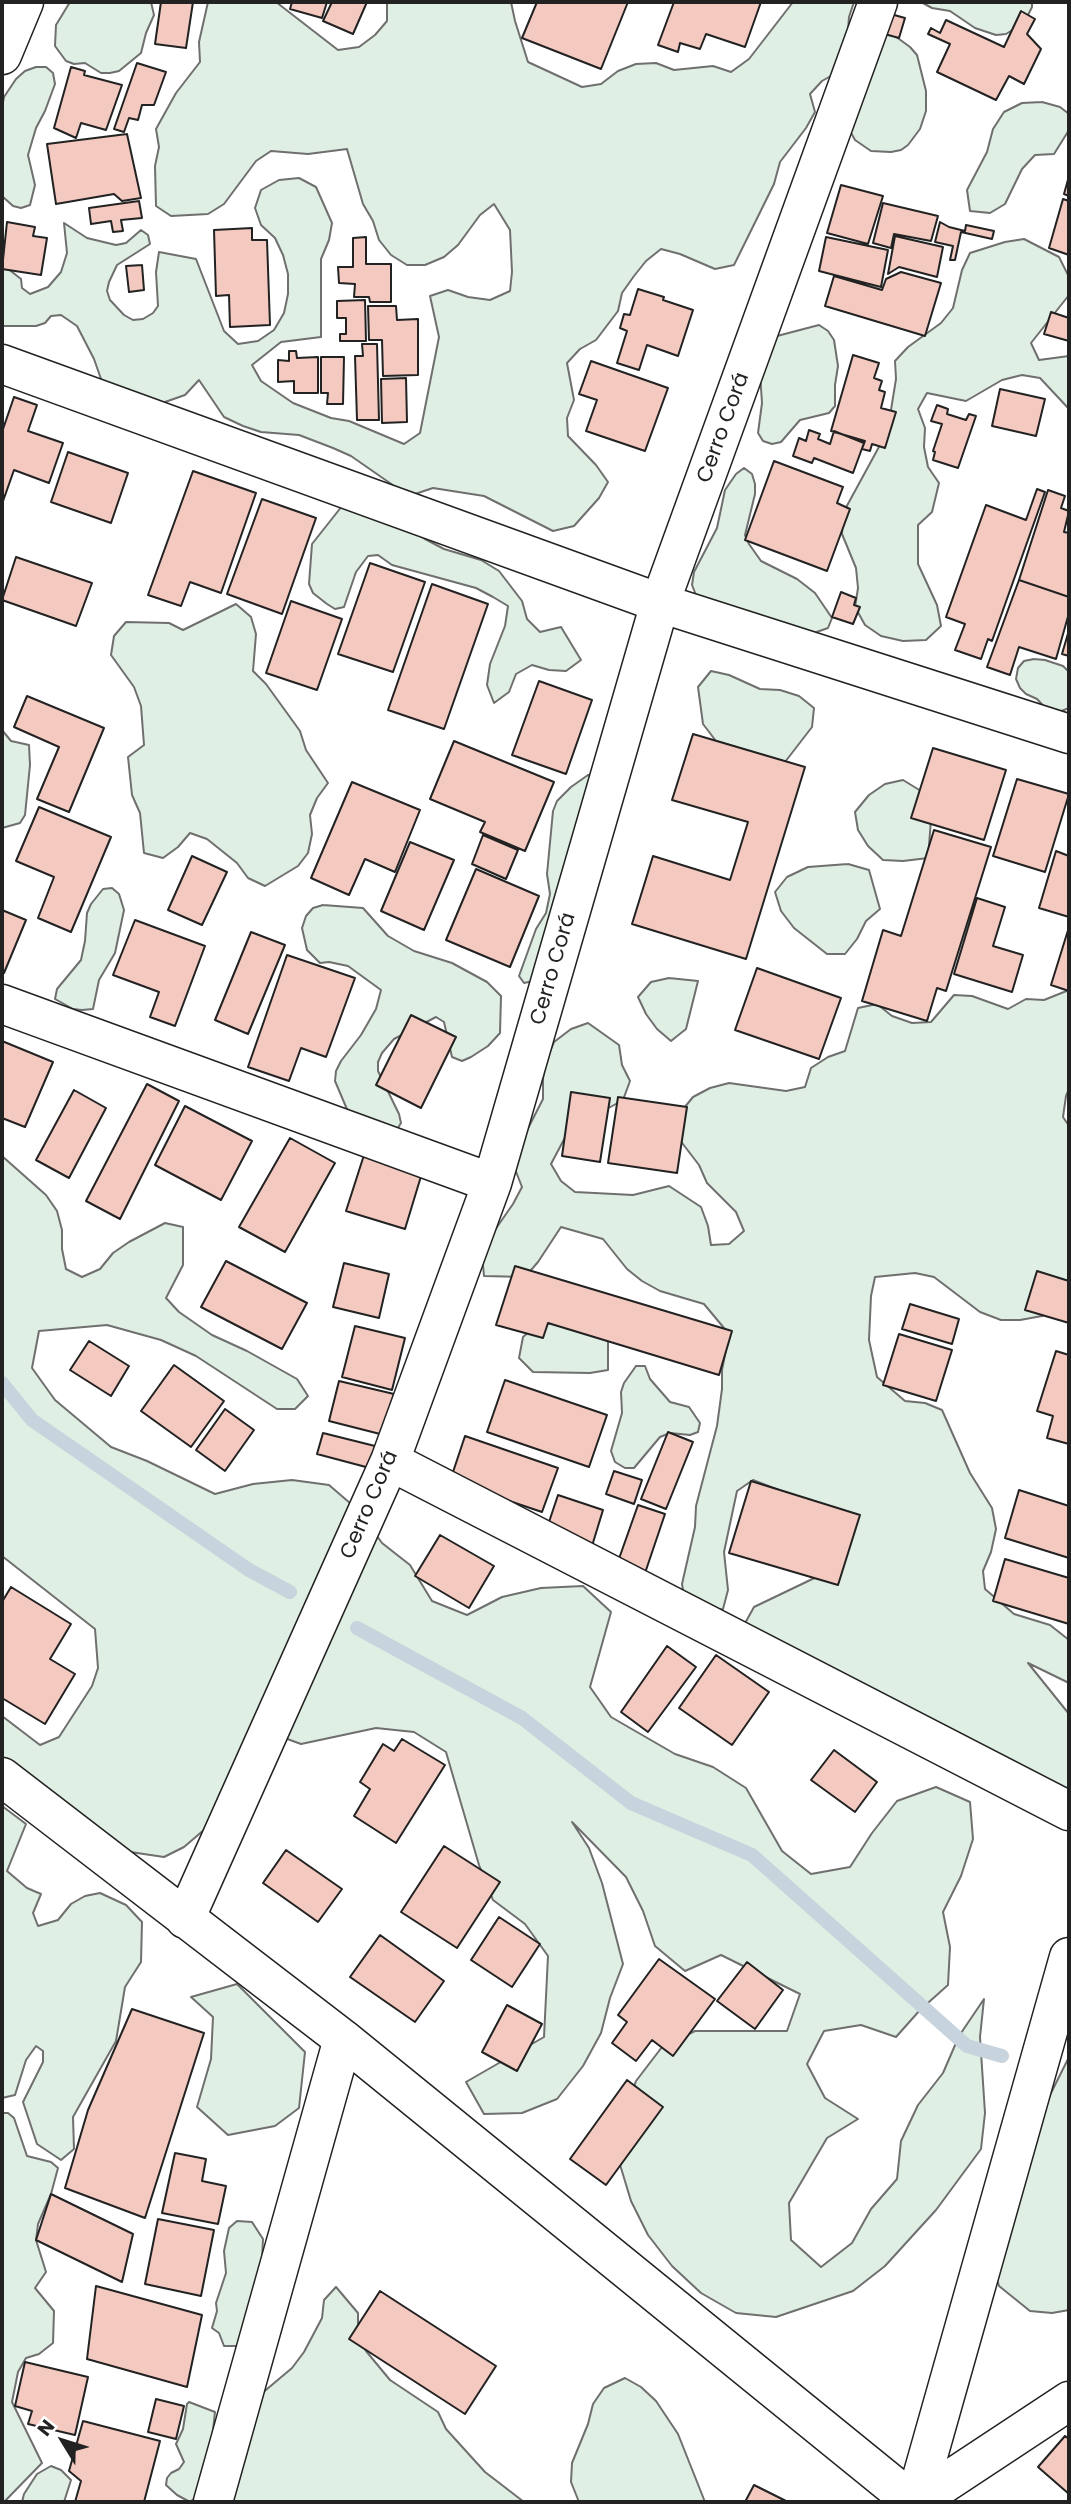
<!DOCTYPE html>
<html>
<head>
<meta charset="utf-8">
<style>
  body { margin:0 }
  #map { position:relative; width:1071px; height:2504px; overflow:hidden; background:#fff; font-family:Poppins,sans-serif }
  canvas { display:block }
  .frame { position:absolute; inset:0; border:4px solid #222; pointer-events:none }
  .north { position:absolute; left:28px; top:2406px; width:70px; height:70px; -webkit-text-stroke:5px #fff; paint-order:stroke; rotate:308deg; font-size:19px; font-weight:700; line-height:28px; text-align:center; color:#222 }
  .north::after { content:''; display:block; margin:auto; width:24px; height:32px; background:#222; clip-path:polygon(50% 0,100% 100%,50% 72%,0 100%) }
</style>
</head>
<body>
<div id="map">
<canvas width="1071" height="2504"></canvas>
<div class="frame"></div>
<div class="north">N</div>
</div>
<script>
const ctx = document.querySelector('canvas').getContext('2d');
ctx.lineJoin = 'round';
function paint(path, color) { ctx.fillStyle = color; ctx.fill(path, 'evenodd'); }
const toPath = rows => new Path2D(rows.map(r => 'M' + r).join(''));
function stroke(path, color, width, dash) { ctx.strokeStyle = color; ctx.lineWidth = width; ctx.lineCap = dash ? 'butt' : 'round'; ctx.setLineDash(dash || []); ctx.stroke(path); }
function write(font, color, halo, rows, align = 'center') {
  ctx.font = font + ' Poppins,sans-serif'; ctx.lineWidth = 5; ctx.setLineDash([]); ctx.textBaseline = 'middle'; ctx.strokeStyle = halo; ctx.fillStyle = color; for (const [text, x, y, turn = 0] of rows) {
    ctx.save(); ctx.translate(x, y); ctx.rotate((+turn || 0) * Math.PI / 180); ctx.textAlign = isNaN(turn) ? turn : align; if (halo) ctx.strokeText(text, 0, 0); ctx.fillText(text, 0, 0); ctx.restore();
  }
}
const green = toPath([
  [70,2,151,2,154,15,146,33,141,53,119,71,110,73,101,73,85,63,74,64,66,61,55,46,56,25,70,2],
  [208,2,276,2,338,50,359,47,375,35,387,21,387,2,511,2,515,21,528,62,582,87,601,84,618,71,636,64,656,63,674,70,713,66,731,72,749,59,793,2,854,2,849,17,846,54,838,72,822,81,810,94,815,112,806,128,780,162,774,184,734,265,715,269,680,254,661,249,646,261,634,276,622,293,618,311,596,340,580,349,567,363,574,400,567,418,568,436,596,465,608,482,599,498,574,526,553,531,484,496,433,488,415,494,397,488,351,456,333,448,299,435,261,432,243,426,224,417,199,380,185,395,165,402,145,404,109,388,101,379,94,359,77,326,61,315,51,316,45,323,36,326,2,326,2,264,21,279,22,288,30,294,48,287,61,272,67,253,64,223,87,238,116,245,126,243,141,230,148,235,150,244,117,265,109,282,107,291,110,300,124,315,133,320,143,319,153,313,158,306,156,272,159,252,196,259,224,331,238,344,258,341,274,330,284,313,288,294,288,274,283,255,275,238,261,225,255,208,261,190,279,180,299,178,316,187,332,223,329,240,321,259,321,337,281,342,252,365,261,381,293,403,331,418,349,421,404,444,420,433,439,337,430,296,448,290,468,297,490,300,510,291,512,272,510,230,494,204,480,215,458,245,444,257,425,265,407,265,391,255,379,240,373,221,363,204,347,149,308,154,271,151,256,161,224,204,208,214,171,216,156,206,155,166,159,147,156,129,176,93,200,62,199,42,208,2],
  [921,2,1032,2,1032,7,1024,23,1006,34,996,35,975,28,950,11,932,8,921,2],
  [884,33,895,36,910,47,917,55,926,91,926,111,920,129,908,145,901,150,891,152,871,151,855,140,850,131,884,33],
  [36,67,46,67,53,73,55,84,45,111,36,128,28,155,35,185,30,205,21,208,13,206,2,196,2,107,4,97,16,79,25,71,36,67],
  [1042,102,1060,107,1069,114,1069,130,1054,154,1035,155,1022,169,1005,204,990,213,970,211,967,190,987,152,993,129,1004,112,1022,103,1042,102],
  [1024,239,1059,257,1068,275,1069,295,1031,343,1039,360,1069,356,1069,409,1040,378,1022,375,1002,380,966,401,927,393,918,409,925,428,924,447,928,467,939,483,932,512,918,525,918,564,937,605,941,626,926,640,903,641,881,636,865,625,855,607,858,588,856,568,842,534,843,513,880,445,890,416,896,379,895,361,908,347,941,323,953,308,962,270,970,253,1005,242,1024,239],
  [819,325,828,331,834,340,838,366,835,385,835,406,829,413,800,420,781,442,772,444,763,441,758,433,762,403,759,358,777,336,819,325],
  [744,468,752,474,755,484,755,494,745,535,749,544,761,561,797,579,815,593,832,618,828,628,808,635,696,595,692,585,694,572,717,528,725,490,736,474,744,468],
  [361,498,425,539,444,549,481,560,499,571,522,601,527,619,540,632,561,627,581,660,566,671,549,670,532,665,516,674,509,692,494,703,487,685,490,664,505,626,508,606,493,597,476,588,392,565,378,555,368,556,356,572,344,607,335,609,327,604,313,593,309,584,312,544,346,501,361,498],
  [236,604,251,617,256,634,253,671,266,684,300,731,306,750,328,783,317,798,310,815,312,834,308,853,298,866,265,886,248,878,237,863,207,839,190,833,178,847,163,858,144,853,140,813,132,795,128,757,144,745,141,706,134,687,111,655,114,636,126,622,169,623,183,630,236,604],
  [1034,659,1045,660,1063,666,1069,672,1069,708,1059,712,1049,712,1037,699,1026,694,1020,688,1016,679,1018,668,1024,661,1034,659],
  [711,671,729,675,760,689,780,690,799,696,814,708,812,727,785,762,716,741,703,724,698,687,711,671],
  [2,730,11,741,29,745,30,765,25,815,20,823,2,828,2,730],
  [588,775,599,776,533,981,524,983,519,976,536,929,546,913,550,894,547,874,553,811,557,801,571,787,588,775],
  [903,780,921,791,932,807,928,858,903,861,883,860,868,846,858,830,855,812,869,795,885,784,903,780],
  [848,864,869,870,880,909,866,921,857,939,845,954,827,954,794,928,781,911,775,892,787,877,808,867,848,864],
  [112,888,119,894,124,910,115,953,99,980,93,1009,82,1010,73,1009,55,999,57,989,81,960,85,941,87,913,91,904,103,889,112,888],
  [323,905,363,908,388,936,414,951,452,963,487,982,501,996,500,1033,488,1046,471,1057,462,1061,452,1057,444,1022,436,1017,394,1039,382,1053,378,1062,378,1071,399,1114,401,1123,396,1131,349,1114,335,1081,336,1071,341,1061,361,1035,376,1009,381,990,348,966,329,962,320,963,307,950,302,928,306,916,313,908,323,905],
  [669,978,698,981,686,1029,671,1041,657,1029,646,1014,638,997,651,982,669,978],
  [1069,990,1069,1089,1066,1096,1063,1117,1069,1126,1069,1305,1042,1316,1020,1320,1001,1320,980,1312,934,1277,915,1273,875,1277,871,1296,869,1340,877,1377,905,1401,925,1403,942,1410,970,1473,992,1508,996,1529,991,1552,983,1571,985,1589,1014,1614,1050,1625,1069,1640,1069,1683,1028,1663,1069,1714,1069,1797,744,1625,754,1607,827,1572,789,1494,753,1480,737,1491,724,1552,728,1590,723,1609,701,1613,685,1602,682,1584,695,1527,696,1506,717,1426,722,1389,722,1370,729,1334,704,1304,660,1291,642,1281,627,1269,603,1239,561,1227,538,1262,525,1277,484,1276,482,1254,490,1237,513,1204,522,1187,515,1169,518,1148,543,1099,543,1078,547,1058,554,1042,571,1029,588,1023,619,1045,622,1065,630,1081,623,1100,569,1130,551,1164,561,1181,575,1192,633,1195,669,1186,701,1207,708,1226,711,1245,729,1244,744,1231,736,1212,707,1183,699,1165,676,1135,680,1113,693,1097,710,1088,729,1083,786,1091,805,1087,811,1068,828,1057,845,1051,858,1008,877,1004,892,1016,912,1023,931,1022,954,995,972,996,1008,1009,1026,999,1044,1000,1069,990],
  [2,1156,46,1195,57,1211,62,1230,62,1249,66,1269,82,1277,100,1269,113,1253,129,1242,165,1223,183,1227,183,1265,166,1298,179,1312,212,1335,247,1351,297,1379,308,1396,295,1409,277,1409,196,1356,161,1340,107,1325,39,1331,32,1368,55,1400,111,1447,147,1461,215,1494,253,1484,292,1480,329,1485,358,1510,382,1543,410,1565,432,1601,467,1615,502,1597,541,1588,583,1586,611,1612,590,1687,611,1717,675,1754,713,1767,746,1788,782,1851,811,1874,850,1867,872,1833,897,1801,936,1787,970,1802,973,1839,961,1876,943,1912,950,1947,948,1985,920,2010,896,2037,861,2025,824,2031,807,2064,825,2098,858,2119,827,2138,789,2203,791,2240,821,2267,852,2243,871,2209,897,2179,901,2141,918,2105,943,2073,959,2036,984,1999,980,2037,985,2113,981,2149,936,2210,885,2266,853,2291,776,2317,736,2313,701,2293,672,2266,648,2235,631,2201,618,2158,622,2119,636,2081,662,2047,695,2031,787,2031,800,1994,721,1955,685,1971,655,1946,643,1911,626,1877,572,1822,589,1848,602,1883,623,1964,610,1998,601,2033,583,2066,557,2099,522,2113,484,2114,466,2082,544,2037,548,1956,525,1924,493,1900,479,1865,446,1752,414,1732,376,1728,301,1744,260,1729,205,1829,184,1847,164,1857,90,1846,2,1782,2,1716,40,1745,59,1737,92,1686,98,1668,95,1629,2,1556,2,1156],
  [552,1312,608,1317,608,1370,590,1373,533,1372,519,1358,523,1337,552,1312],
  [636,1366,645,1366,650,1379,670,1402,689,1407,700,1423,698,1432,690,1435,670,1433,660,1437,634,1468,625,1468,615,1462,611,1451,622,1413,621,1392,624,1383,636,1366],
  [2,1806,26,1824,7,1871,27,1888,41,1894,33,1913,38,1926,58,1920,71,1904,85,1896,100,1893,126,1905,142,1922,141,1962,125,1987,116,2041,73,2117,74,2149,61,2160,37,2144,23,2102,43,2062,43,2051,36,2046,26,2060,15,2095,2,2098,2,1806],
  [237,1984,305,2052,299,2108,275,2126,228,2135,197,2107,211,2059,213,2017,191,1997,237,1984],
  [1069,2057,1069,2310,1052,2313,1030,2311,999,2286,993,2266,1031,2133,1069,2057],
  [2,2113,8,2113,14,2118,27,2156,51,2162,58,2168,51,2194,38,2224,36,2240,46,2272,35,2288,54,2311,53,2343,39,2354,26,2358,18,2372,12,2402,42,2463,4,2502,2,2502,2,2113],
  [237,2221,252,2222,263,2239,262,2261,240,2346,224,2346,219,2333,212,2328,217,2311,216,2303,226,2273,224,2251,229,2228,237,2221],
  [336,2287,358,2313,358,2334,366,2351,390,2380,438,2412,446,2429,485,2472,524,2502,222,2502,248,2405,292,2368,304,2352,322,2318,324,2300,336,2287],
  [625,2378,641,2387,656,2401,678,2434,705,2502,579,2502,571,2482,572,2463,588,2424,593,2404,604,2388,625,2378],
  [189,2402,215,2412,209,2467,200,2476,200,2494,190,2502,177,2495,166,2485,167,2478,171,2473,179,2469,184,2462,176,2444,183,2429,187,2404,189,2402],
  [51,2466,61,2470,71,2480,64,2502,22,2502,24,2494,37,2474,51,2466]
]);
paint(green, '#e0efe3');
stroke(green, '#6f6f6f', 2);
stroke(toPath([
  [2,1383,32,1420,249,1570,290,1592],
  [357,1628,522,1718,631,1803,752,1855,967,2046,1002,2056]
]), '#c7d3dd', 14);
const building = toPath([
  [161,2,193,2,186,48,155,44,161,2],
  [292,2,327,2,322,18,290,9,292,2],
  [332,2,367,2,353,34,323,21,332,2],
  [537,2,628,2,601,69,522,38,537,2],
  [674,2,761,2,745,47,706,34,700,49,680,43,678,52,658,45,674,2],
  [1021,11,1035,19,1027,34,1041,49,1024,84,1009,76,996,100,937,72,950,44,928,34,931,28,940,33,946,20,1004,47,1021,11],
  [887,13,905,18,899,38,881,33,887,13],
  [137,63,166,72,154,105,142,105,138,120,129,118,124,132,114,129,137,63],
  [71,67,85,71,84,75,122,85,106,130,81,123,76,138,54,128,71,67],
  [127,134,141,198,122,201,114,194,56,204,47,144,127,134],
  [1069,176,1069,196,1064,194,1069,176],
  [841,185,883,196,868,244,827,233,841,185],
  [1063,199,1069,201,1069,255,1049,248,1063,199],
  [139,201,142,218,121,220,123,231,113,232,111,221,91,224,89,208,139,201],
  [883,203,938,216,931,241,894,234,891,248,873,243,883,203],
  [7,222,35,227,33,236,47,238,41,275,2,269,7,222],
  [940,222,949,227,965,231,966,225,994,231,992,239,961,232,955,260,950,260,953,246,935,242,940,222],
  [252,228,252,240,267,240,270,325,230,327,229,295,216,296,214,230,252,228],
  [895,236,943,247,937,277,899,267,888,274,895,236],
  [366,237,366,264,391,264,391,302,370,302,369,297,354,297,355,284,339,283,338,267,353,267,353,238,366,237],
  [826,237,888,250,881,287,819,271,826,237],
  [142,265,144,290,129,292,126,266,142,265],
  [901,272,941,283,925,336,825,306,834,276,882,290,886,279,901,272],
  [638,289,664,297,663,300,693,310,678,356,647,345,639,370,617,363,627,331,620,328,624,314,630,315,638,289],
  [365,300,366,341,340,341,340,334,346,334,346,318,337,318,337,301,365,300],
  [368,306,396,306,397,320,418,319,418,375,383,376,382,340,369,340,368,306],
  [1051,312,1069,318,1069,341,1044,334,1051,312],
  [362,344,377,344,379,420,357,420,355,356,363,356,362,344],
  [289,351,296,351,297,358,318,357,318,393,294,393,294,381,278,382,278,360,289,361,289,351],
  [853,355,879,363,874,378,882,381,879,390,885,392,881,408,896,412,885,448,872,444,870,451,862,449,865,441,831,431,853,355],
  [321,357,344,357,343,404,327,404,328,393,321,393,321,357],
  [591,361,668,388,645,451,586,431,597,400,579,394,591,361],
  [406,378,407,422,382,423,381,379,406,378],
  [1000,389,1045,399,1036,436,992,426,1000,389],
  [14,397,37,405,28,431,63,443,49,483,14,470,2,504,2,432,14,397],
  [937,405,948,409,947,414,966,420,969,414,976,416,958,468,933,460,935,452,933,451,942,424,931,421,937,405],
  [809,430,820,434,818,439,830,444,834,431,864,443,853,473,814,458,812,463,793,456,799,438,806,441,809,430],
  [68,452,128,473,111,523,51,502,68,452],
  [774,461,843,487,837,503,850,509,827,571,745,540,774,461],
  [193,471,256,493,221,593,190,582,181,606,148,595,193,471],
  [1037,489,1045,492,992,641,988,639,981,659,955,650,965,624,946,617,986,505,1026,520,1037,489],
  [1048,490,1065,496,1061,508,1069,511,1064,532,1069,533,1069,597,1019,580,1048,490],
  [262,499,316,518,282,614,227,594,262,499],
  [16,557,92,583,76,626,2,600,16,557],
  [370,563,425,582,393,672,338,654,370,563],
  [1019,580,1069,597,1069,613,1056,659,1019,647,1010,675,987,667,1019,580],
  [432,584,488,604,444,729,388,710,432,584],
  [841,592,856,598,854,605,860,607,853,624,832,617,841,592],
  [291,601,342,619,317,690,266,673,291,601],
  [1069,630,1069,656,1062,654,1069,630],
  [539,681,592,700,566,774,512,755,539,681],
  [27,696,104,728,69,812,37,799,59,747,14,727,27,696],
  [693,734,805,767,746,959,632,924,653,856,730,880,748,822,672,800,693,734],
  [454,741,554,782,525,851,480,832,485,822,430,799,454,741],
  [933,748,1006,770,984,840,911,818,933,748],
  [1017,779,1069,794,1045,872,993,856,1017,779],
  [352,782,420,810,395,872,365,859,349,895,311,878,352,782],
  [39,807,111,837,71,932,38,918,54,877,16,861,39,807],
  [934,830,991,847,946,991,937,988,927,1021,862,1001,883,930,901,936,934,830],
  [483,835,518,850,506,879,472,864,483,835],
  [410,842,454,860,424,930,381,911,410,842],
  [1056,851,1069,856,1069,917,1039,908,1056,851],
  [192,856,227,872,202,925,168,910,192,856],
  [476,869,539,896,510,967,446,940,476,869],
  [977,898,1005,907,993,946,1023,955,1012,992,954,974,977,898],
  [2,910,26,920,4,973,2,972,2,910],
  [135,920,205,946,175,1026,150,1017,159,992,113,975,135,920],
  [1069,927,1069,991,1051,985,1069,927],
  [251,932,285,945,248,1034,215,1020,251,932],
  [287,955,355,978,326,1057,301,1048,289,1081,248,1067,287,955],
  [757,968,841,998,819,1059,735,1030,757,968],
  [411,1015,456,1037,421,1108,376,1085,411,1015],
  [2,1041,53,1062,25,1127,2,1118,2,1041],
  [147,1084,179,1101,120,1219,86,1201,147,1084],
  [74,1090,106,1108,69,1178,36,1160,74,1090],
  [571,1092,610,1098,600,1162,562,1156,571,1092],
  [618,1097,687,1107,677,1173,608,1163,618,1097],
  [185,1106,252,1141,221,1200,155,1165,185,1106],
  [290,1138,335,1163,285,1252,239,1227,290,1138],
  [364,1155,422,1173,405,1229,346,1211,364,1155],
  [226,1261,307,1303,282,1349,201,1307,226,1261],
  [344,1263,389,1274,379,1318,333,1307,344,1263],
  [515,1266,732,1331,719,1375,548,1323,543,1338,496,1325,515,1266],
  [1037,1271,1069,1281,1069,1323,1025,1310,1037,1271],
  [910,1304,959,1319,952,1344,902,1329,910,1304],
  [355,1326,405,1338,392,1390,342,1377,355,1326],
  [899,1334,952,1350,936,1401,883,1385,899,1334],
  [89,1341,129,1366,111,1396,70,1370,89,1341],
  [1056,1351,1069,1355,1069,1444,1047,1438,1053,1416,1037,1411,1056,1351],
  [174,1365,224,1401,191,1447,141,1411,174,1365],
  [505,1380,607,1415,589,1467,487,1432,505,1380],
  [339,1381,394,1394,384,1435,329,1421,339,1381],
  [225,1409,254,1430,225,1471,196,1450,225,1409],
  [668,1432,693,1442,666,1509,641,1499,668,1432],
  [323,1433,387,1449,381,1471,317,1454,323,1433],
  [465,1436,558,1468,542,1512,450,1481,465,1436],
  [614,1471,642,1480,634,1504,606,1494,614,1471],
  [751,1481,860,1515,838,1585,729,1553,751,1481],
  [1019,1490,1069,1506,1069,1558,1005,1538,1019,1490],
  [558,1495,603,1510,592,1546,546,1531,558,1495],
  [638,1505,665,1514,643,1579,615,1570,638,1505],
  [440,1535,494,1566,469,1608,415,1576,440,1535],
  [1005,1559,1069,1578,1069,1624,993,1601,1005,1559],
  [11,1587,71,1624,50,1659,75,1674,45,1724,2,1698,2,1602,11,1587],
  [667,1646,696,1667,648,1732,621,1712,667,1646],
  [716,1655,769,1692,732,1745,679,1708,716,1655],
  [402,1739,445,1765,396,1843,354,1816,370,1789,360,1782,383,1744,394,1751,402,1739],
  [834,1750,877,1782,855,1812,811,1780,834,1750],
  [444,1846,500,1882,457,1948,401,1912,444,1846],
  [286,1850,342,1889,318,1922,263,1883,286,1850],
  [499,1917,540,1944,512,1987,471,1960,499,1917],
  [380,1935,444,1981,415,2022,350,1977,380,1935],
  [659,1959,715,1999,673,2056,652,2040,636,2061,612,2043,627,2022,618,2015,659,1959],
  [747,1962,783,1990,755,2029,717,2001,747,1962],
  [507,2005,542,2024,517,2071,482,2052,507,2005],
  [132,2009,204,2033,145,2218,65,2188,88,2110,132,2009],
  [627,2080,663,2107,606,2185,570,2159,627,2080],
  [175,2153,206,2159,202,2181,226,2186,218,2224,162,2213,175,2153],
  [51,2194,133,2234,122,2282,36,2240,51,2194],
  [158,2219,214,2230,201,2296,145,2284,158,2219],
  [96,2286,202,2315,187,2387,87,2359,96,2286],
  [380,2291,496,2366,465,2414,349,2339,380,2291],
  [25,2362,88,2377,75,2435,28,2424,32,2411,15,2406,25,2362],
  [156,2399,184,2406,176,2439,148,2432,156,2399],
  [83,2421,160,2441,144,2502,75,2502,81,2481,69,2471,83,2421],
  [1065,2436,1069,2439,1069,2494,1038,2467,1065,2436],
  [754,2485,788,2502,745,2502,754,2485]
]);
paint(building, '#f3c9c0');
stroke(building, '#222', 2);
const street = toPath([
  [2,55,24,2],
  [2,364,660,603,1069,734],
  [2,1004,492,1183],
  [390,1461,1069,1811],
  [2,1777,343,2039,913,2502],
  [185,1919,390,1461,492,1183,660,603,878,2],
  [213,2502,343,2039],
  [915,2502,1069,1957],
  [916,2502,1069,2401]
]);
stroke(street, '#222', 41);
stroke(street, '#fff', 38);
write('21px', '#222', '#fff', [
  ["Cerro Corá",724,428,-70],
  ["Cerro Corá",554,969,-74],
  ["Cerro Corá",370,1505,-67]
]);
</script>
</body>
</html>
